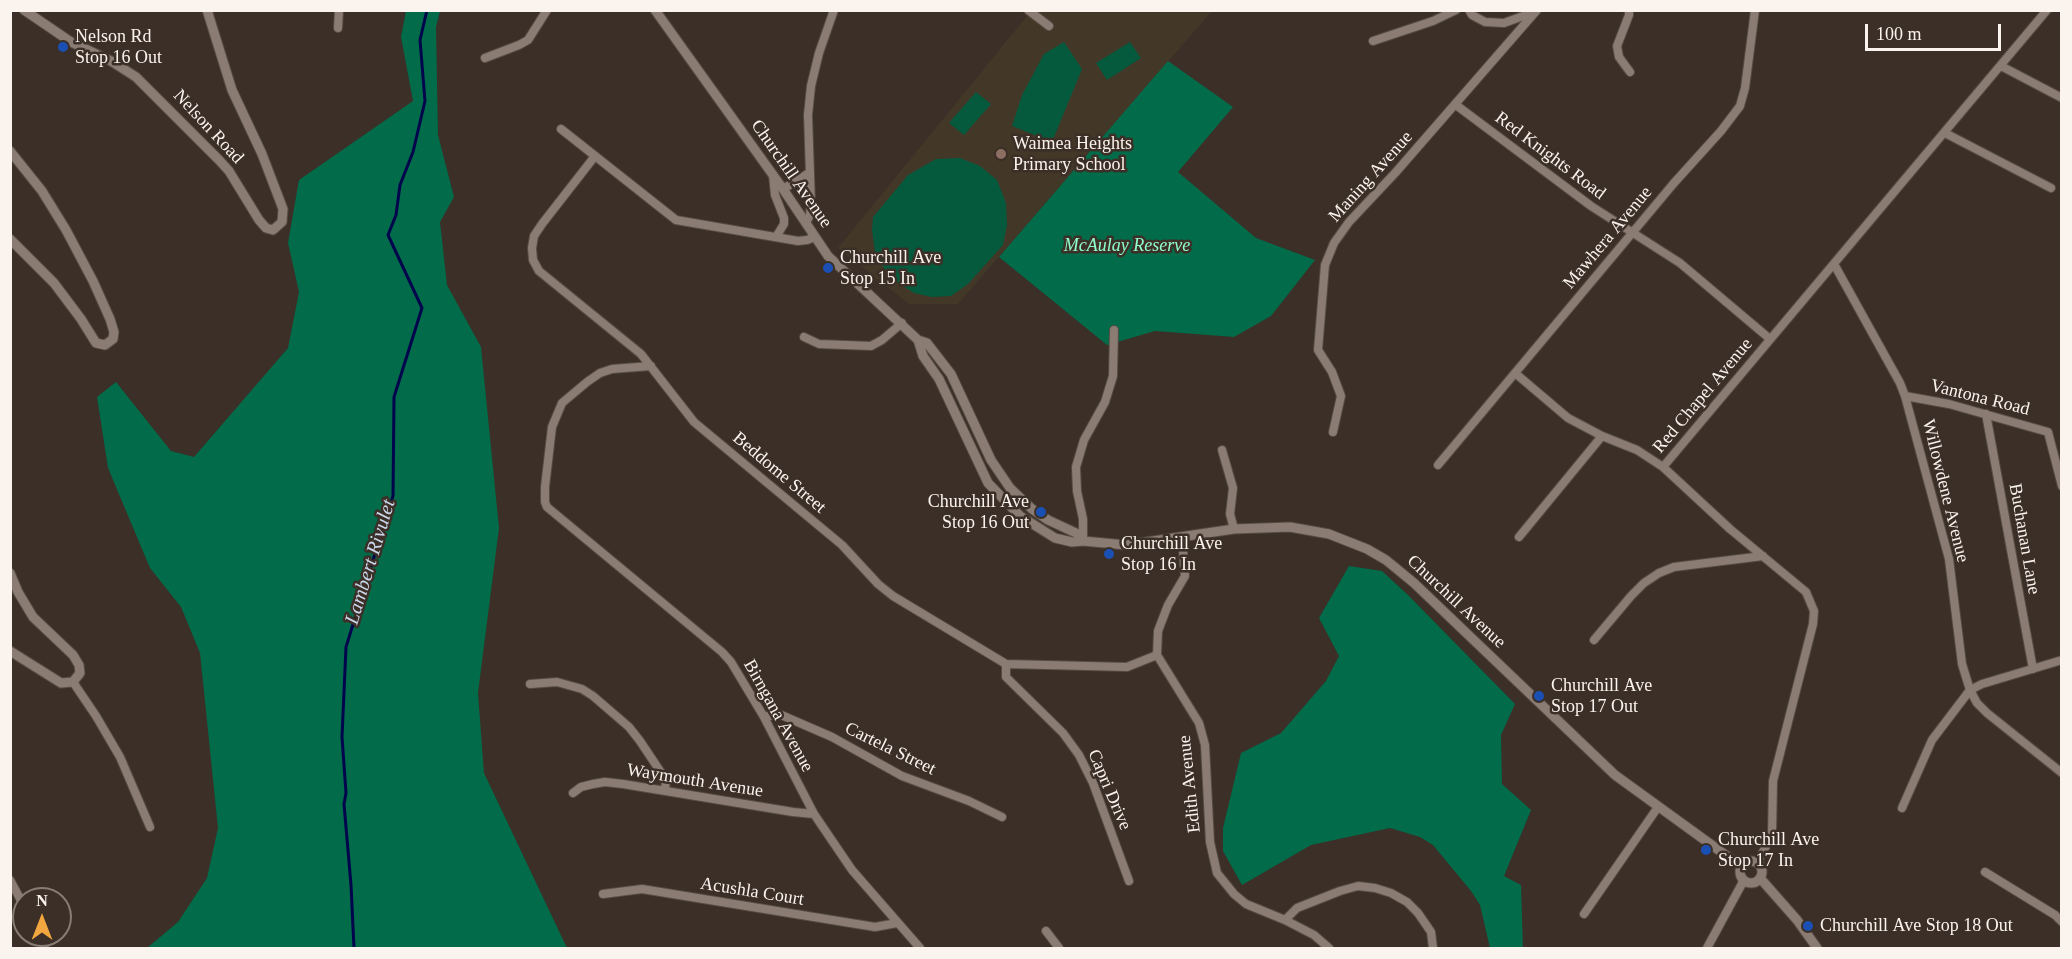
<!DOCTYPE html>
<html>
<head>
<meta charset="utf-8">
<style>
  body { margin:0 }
  #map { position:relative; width:2072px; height:959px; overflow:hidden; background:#3b2f27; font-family:Georgia,serif }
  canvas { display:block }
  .frame { position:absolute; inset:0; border:12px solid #fbf3ed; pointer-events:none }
  .north { position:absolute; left:12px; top:887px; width:60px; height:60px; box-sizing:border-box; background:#3b2f27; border:2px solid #887d76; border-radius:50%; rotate:0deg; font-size:16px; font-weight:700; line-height:24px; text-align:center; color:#fbf3ed }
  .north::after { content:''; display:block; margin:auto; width:21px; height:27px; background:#f1a63f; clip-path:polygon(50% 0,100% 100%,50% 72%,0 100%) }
  .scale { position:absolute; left:1865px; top:24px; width:136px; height:27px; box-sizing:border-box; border:3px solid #fbf3ed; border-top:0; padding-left:8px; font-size:18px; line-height:21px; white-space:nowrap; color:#fbf3ed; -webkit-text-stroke:4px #3b2f27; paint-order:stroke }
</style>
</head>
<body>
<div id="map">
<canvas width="2072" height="959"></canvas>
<div class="frame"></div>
<div class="north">N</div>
<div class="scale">100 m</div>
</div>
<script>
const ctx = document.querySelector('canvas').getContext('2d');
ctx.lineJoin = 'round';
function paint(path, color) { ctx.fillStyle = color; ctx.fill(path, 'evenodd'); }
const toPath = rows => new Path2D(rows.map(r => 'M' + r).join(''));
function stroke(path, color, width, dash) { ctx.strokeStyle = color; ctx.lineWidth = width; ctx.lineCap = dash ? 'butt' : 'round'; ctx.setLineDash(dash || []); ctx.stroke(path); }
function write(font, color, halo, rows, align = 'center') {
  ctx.font = font + ' Georgia,serif'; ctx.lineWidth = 5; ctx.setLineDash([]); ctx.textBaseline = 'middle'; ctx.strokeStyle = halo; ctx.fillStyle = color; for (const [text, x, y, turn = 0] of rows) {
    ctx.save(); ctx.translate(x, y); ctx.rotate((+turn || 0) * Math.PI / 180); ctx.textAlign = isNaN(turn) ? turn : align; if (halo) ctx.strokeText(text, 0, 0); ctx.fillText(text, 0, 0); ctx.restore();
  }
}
paint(toPath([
  [1031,11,1212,11,958,304,909,304,838,248]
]), '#433728');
paint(toPath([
  [1064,42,1082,69,1052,142,1012,126,1022,95,1044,54],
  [1130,42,1141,58,1107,80,1096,63],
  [976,92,991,104,964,135,949,123],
  [960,158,980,166,997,180,1006,203,1007,225,1003,245,968,284,951,296,932,297,914,293,897,282,883,267,875,252,872,230,873,217,908,175,936,159]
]), '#055a3d');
paint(toPath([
  [406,11,440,11,436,27,438,135,454,197,440,222,447,285,481,347,499,528,478,693,484,773,567,948,147,948,178,922,207,878,218,828,200,653,181,607,150,568,108,468,97,397,116,382,171,451,194,457,288,348,299,292,288,243,299,180,413,101,401,37],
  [1168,61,1233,107,1178,172,1256,238,1315,260,1271,316,1234,337,1155,331,1107,345,999,257],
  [1349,566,1382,571,1408,595,1515,704,1501,735,1502,784,1531,810,1504,876,1521,885,1523,948,1490,948,1480,905,1471,891,1433,845,1420,837,1390,828,1311,845,1242,885,1223,851,1223,828,1241,753,1281,733,1326,681,1339,656,1319,618]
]), '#026b49');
stroke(toPath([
  [354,948,351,885,344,804,346,793,342,737,346,647,393,496,394,397,422,308,388,235,396,215,400,185,413,152,425,101,420,40,427,10]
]), '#00054c', 3);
const minor = toPath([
  [1028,10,1049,26],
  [1469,10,1472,15,1485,22,1504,23,1534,12],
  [1629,10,1629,15,1617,46,1619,57,1630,72],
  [338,28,339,10],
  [1373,41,1433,21,1456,10],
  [485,58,519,45,528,40,547,10],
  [2001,66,2062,98],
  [1456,105,1591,206,1680,263,1770,339],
  [561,129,676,220,798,241,807,240,815,237],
  [1945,133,2051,188],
  [595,156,542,224,534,236,532,248,533,260,539,271,641,354,694,422,842,545,878,584,893,596,1006,664,1127,667,1157,655],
  [773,175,775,195,784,218,784,224,776,237],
  [783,189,809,173],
  [806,223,810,215,811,204,808,115,811,86,819,53,834,10],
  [1834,264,1900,383,1905,396,1949,559,1962,664,1970,690,1977,703,1987,713,2062,773],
  [804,337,819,344,871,346,882,340,902,323],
  [651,366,612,369,600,373,587,382,562,403,552,427,545,487,545,502,547,507,722,652,731,662,764,717,814,814,852,870,920,948],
  [1515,373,1568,418,1602,436,1637,450,1663,467],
  [1905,396,1949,404,2048,432,2062,486],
  [1986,414,2033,669],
  [1333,432,1341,396,1332,372,1318,350,1325,265,1334,243,1349,222,1396,172,1537,10],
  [1222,450,1233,488,1230,514,1234,529],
  [1438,465,1674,183,1721,131,1740,106,1745,88,1755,10],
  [1182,537,1185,576,1168,605,1158,631,1157,655,1199,723,1205,745,1210,842,1217,873,1234,894,1246,904,1285,920,1314,935,1329,948],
  [1519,537,1602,436],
  [1083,541,1083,519,1077,491,1076,467,1084,440,1105,402,1113,376,1114,330],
  [1594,640,1631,596,1644,583,1659,573,1674,567,1763,556],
  [1006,664,1006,677,1063,733,1079,755,1093,783,1129,881],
  [73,682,96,716,120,757,150,827],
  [530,684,557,682,582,689,593,696,629,727,640,741,666,780,665,790],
  [764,717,779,714,832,737,902,776,969,801,1002,817],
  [573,793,581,787,593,784,605,782,623,784,793,812,814,814],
  [1902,808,1932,740,1970,690,1982,684,2062,660],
  [1757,863,1772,835,1773,781,1813,624,1814,611,1806,592,1730,529,1663,467,2047,10],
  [1985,872,2055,915,2062,922],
  [10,880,24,906],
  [603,894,642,889,875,927,897,923],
  [1584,914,1658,807],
  [1285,920,1297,908,1340,891,1358,886,1375,888,1391,893,1407,902,1418,913,1431,932,1433,948],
  [1046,931,1059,948],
  [39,935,45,948],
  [1707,948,1744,880]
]);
const tertiary = toPath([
  [24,10,71,42,111,61,136,77,219,160,229,171,259,220,266,228,273,230,282,222,283,209,262,154,232,90,207,10],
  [655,10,783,189,828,256,918,340,923,356,939,379,988,483,1020,516,1055,538,1072,542,1083,541,1126,545,1234,529,1290,527,1329,534,1367,549,1386,560,1414,583,1615,775,1742,867],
  [10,151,42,191,66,230,93,281,110,319,114,332,113,339,105,345,96,343,81,319,54,283,10,239],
  [918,340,927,343,951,374,991,460,1010,488,1032,509,1048,520,1076,533,1083,541],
  [10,573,18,592,33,617,73,655,79,665,80,673,73,682,61,683,10,651],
  '1740 872a11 11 0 1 1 22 0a11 11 0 1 1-22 0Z',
  [1760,878,1797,920,1817,948]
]);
stroke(minor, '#564c44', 10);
stroke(tertiary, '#564c44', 11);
stroke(minor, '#8b7c73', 8);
stroke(tertiary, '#8b7c73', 9);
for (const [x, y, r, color] of [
  [63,47,6,"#1a4fb4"],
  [1001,154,6,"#8d6e63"],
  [828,268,6,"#1a4fb4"],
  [1041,512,6,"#1a4fb4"],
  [1109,554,6,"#1a4fb4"],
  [1539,696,6,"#1a4fb4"],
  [1706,850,6,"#1a4fb4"],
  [1808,926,6,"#1a4fb4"]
]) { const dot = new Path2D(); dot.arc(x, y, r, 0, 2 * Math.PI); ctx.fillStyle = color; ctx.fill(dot); stroke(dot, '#3b2f27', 2); }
write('18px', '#fbf3ed', '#3b2f27', [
  ["Nelson Rd",75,37],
  ["Stop 16 Out",75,58],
  ["Waimea Heights",1013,144],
  ["Primary School",1013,165],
  ["Churchill Ave",840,258],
  ["Stop 15 In",840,279],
  ["Churchill Ave",1029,502,"right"],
  ["Stop 16 Out",1029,523,"right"],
  ["Churchill Ave",1121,544],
  ["Stop 16 In",1121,565],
  ["Churchill Ave",1551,686],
  ["Stop 17 Out",1551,707],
  ["Churchill Ave",1718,840],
  ["Stop 17 In",1718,861],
  ["Churchill Ave Stop 18 Out",1820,926]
], 'left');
write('18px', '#fbf3ed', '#3b2f27', [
  ["Nelson Road",208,127,47],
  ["Red Knights Road",1550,156,37],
  ["Churchill Avenue",791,174,55],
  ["Maning Avenue",1371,177,-48],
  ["Mawhera Avenue",1608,238,-50],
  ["Red Chapel Avenue",1703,396,-50],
  ["Vantona Road",1980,398,14],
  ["Beddome Street",779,473,40],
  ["Willowdene Avenue",1945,491,76],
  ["Buchanan Lane",2024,539,80],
  ["Churchill Avenue",1456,602,43],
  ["Birngana Avenue",778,716,61],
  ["Cartela Street",890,749,26],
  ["Waymouth Avenue",695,781,9],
  ["Edith Avenue",1190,784,-96],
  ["Capri Drive",1109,790,67],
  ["Acushla Court",752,892,9]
]);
write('italic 18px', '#90fecc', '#3b2f27', [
  ["McAulay Reserve",1127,246]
]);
write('italic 20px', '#ccd8ec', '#3b2f27', [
  ["Lambert Rivulet",371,562,-73]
]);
</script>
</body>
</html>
